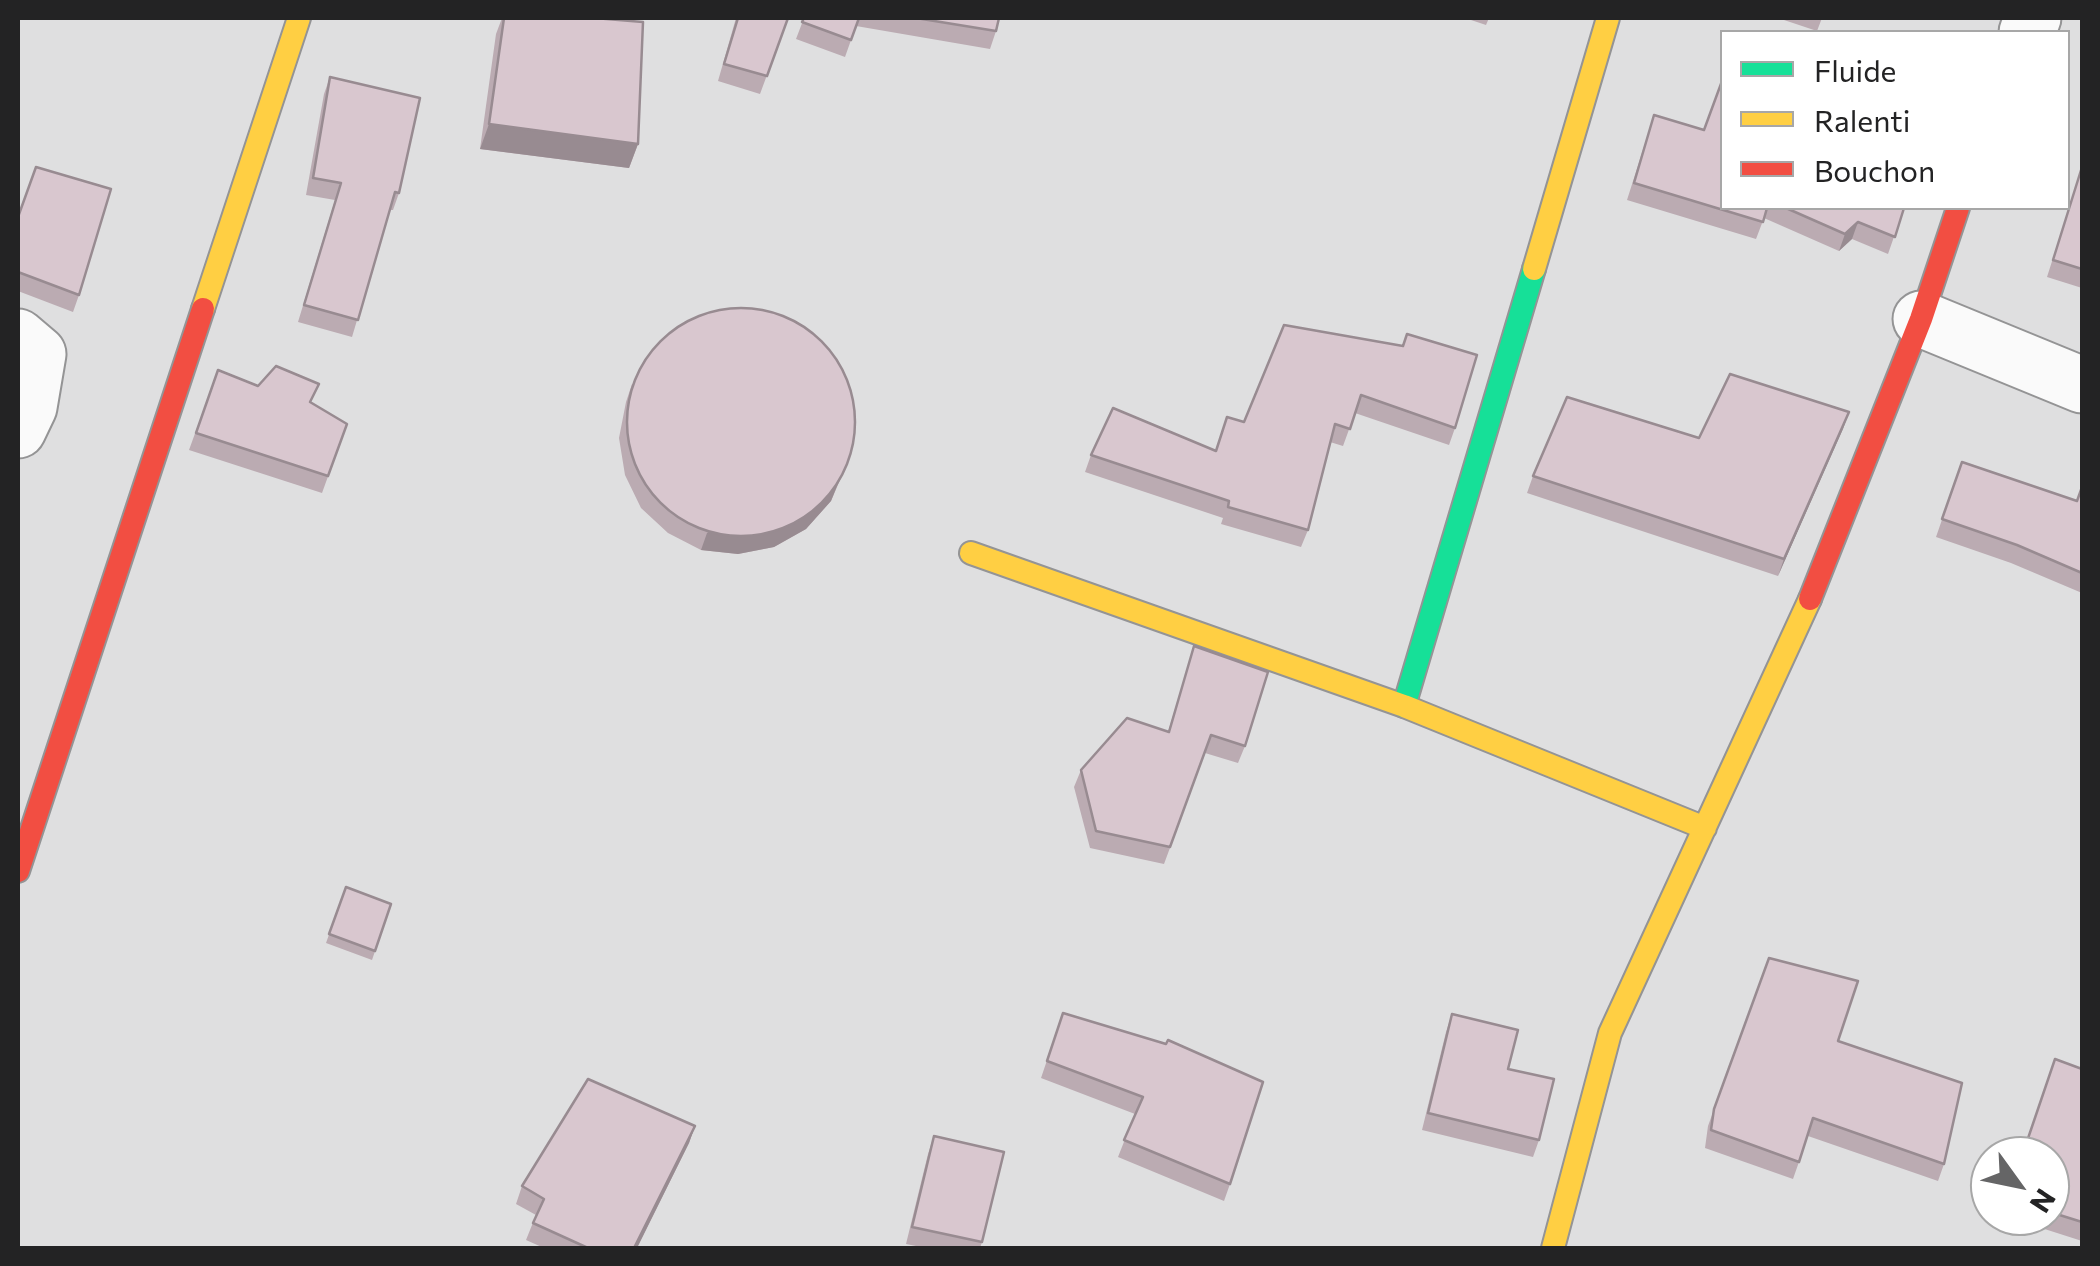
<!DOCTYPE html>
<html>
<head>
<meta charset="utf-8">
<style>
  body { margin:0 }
  #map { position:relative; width:2100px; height:1266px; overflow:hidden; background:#dfdfe0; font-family:Commissioner,sans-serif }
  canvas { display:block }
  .frame { position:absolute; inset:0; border:20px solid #232324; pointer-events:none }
  .legend { position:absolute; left:1720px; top:30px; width:350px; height:180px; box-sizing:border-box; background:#fff; border:2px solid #a7a7a7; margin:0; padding:12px 18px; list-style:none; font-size:30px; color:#232324 }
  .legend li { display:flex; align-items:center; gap:20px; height:50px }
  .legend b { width:50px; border:2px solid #a7a7a7 }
  .north { position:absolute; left:1970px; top:1136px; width:100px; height:100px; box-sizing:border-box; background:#fff; border:2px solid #a7a7a7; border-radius:50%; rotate:123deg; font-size:28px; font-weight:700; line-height:40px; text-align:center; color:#232324 }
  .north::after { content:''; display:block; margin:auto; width:35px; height:45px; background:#656566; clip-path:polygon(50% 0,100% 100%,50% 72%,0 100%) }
</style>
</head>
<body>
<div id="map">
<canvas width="2100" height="1266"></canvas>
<div class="frame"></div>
<ul class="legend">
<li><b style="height:12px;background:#16e098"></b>Fluide</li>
<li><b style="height:12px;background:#ffcf43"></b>Ralenti</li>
<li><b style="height:12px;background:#f24e42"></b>Bouchon</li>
</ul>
<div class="north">N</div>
</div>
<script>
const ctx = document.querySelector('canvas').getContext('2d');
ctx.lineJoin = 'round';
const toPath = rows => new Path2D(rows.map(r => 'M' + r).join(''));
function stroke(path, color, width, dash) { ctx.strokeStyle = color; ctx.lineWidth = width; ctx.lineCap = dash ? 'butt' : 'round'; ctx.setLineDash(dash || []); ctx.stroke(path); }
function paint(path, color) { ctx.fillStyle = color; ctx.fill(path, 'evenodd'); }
const street = toPath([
  [2027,32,2033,18],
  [1921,319,2082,385],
  [18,337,38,354,29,407,18,430]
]);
const fast = toPath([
  [1404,706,1534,269]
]);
const slow = toPath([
  [1534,269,1608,18],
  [203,309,299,18],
  [971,553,1404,706,1705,828],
  [1553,1248,1610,1033,1810,599]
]);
const jam = toPath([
  [1810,599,1921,319,1958,208],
  [18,871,203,309]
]);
stroke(street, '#949495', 59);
stroke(fast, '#949495', 26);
stroke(slow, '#949495', 26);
stroke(jam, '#949495', 26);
stroke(street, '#fafafa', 55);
stroke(fast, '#16e098', 22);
stroke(slow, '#ffcf43', 22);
stroke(jam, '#f24e42', 22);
paint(toPath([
  [502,18,594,18,638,144,629,168,480,149,496,34],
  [736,18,788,18,760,94,718,81],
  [804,18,999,18,996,31,990,49,856,26,845,57,796,39],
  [1465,18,1489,18,1486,25],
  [1778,18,1822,18,1817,31],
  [330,77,399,193,393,210,390,210,352,337,298,322,335,200,306,195,324,94],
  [1654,115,1722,208,1904,208,1888,254,1852,239,1839,251,1764,218,1756,239,1627,200],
  [2082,167,2082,288,2047,277],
  [18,217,79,295,73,312,18,291],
  [1284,325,1455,428,1449,445,1355,413,1343,446,1330,442,1308,530,1301,547,1221,524,1223,518,1085,472,1091,455,1216,451,1244,422],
  [218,370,258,386,311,403,347,424,322,493,189,450],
  [632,384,846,466,831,501,806,529,774,547,738,554,701,550,668,533,641,508,625,475,619,438,626,402],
  [1849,412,1778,576,1527,493,1533,476],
  [1962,462,2077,501,2082,487,2082,593,2011,563,1936,537],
  [1194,646,1245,746,1238,763,1205,753,1164,864,1090,848,1074,787,1081,770,1168,732],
  [346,887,391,904,372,960,326,943],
  [1769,958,1838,1041,1944,1164,1938,1181,1808,1136,1793,1179,1705,1148,1708,1126],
  [1063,1013,1230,1184,1224,1201,1118,1157,1135,1114,1041,1078],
  [1452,1014,1539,1140,1533,1157,1422,1130,1446,1032],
  [2082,1069,2082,1241,2004,1216,2050,1216,2050,1156],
  [695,1126,689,1143,637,1248,544,1248,526,1240,536,1215,516,1204,522,1186],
  [934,1136,982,1242,980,1248,926,1248,906,1244,928,1154]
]), '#bbabb2');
paint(toPath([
  [489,124,638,144,629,168,480,149],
  [1858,222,1852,239,1839,251,1845,234],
  [1849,412,1843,429,1778,576,1784,559],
  [852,449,831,501,806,529,774,547,738,554,701,550,707,533],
  [695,1126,689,1143,637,1248,634,1248]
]), '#988b91');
const building = toPath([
  [504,18,594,18,643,22,638,144,489,124,504,18],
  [738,18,788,18,767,76,724,64,738,18],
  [804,18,859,18,851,40,802,22,804,18],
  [916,18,999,18,996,31,916,18],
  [330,77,420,98,399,193,395,192,358,320,304,305,341,183,313,178,330,77],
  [1722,81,1722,208,1767,208,1763,222,1634,183,1654,115,1704,130,1722,81],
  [36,167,111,189,79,295,18,272,18,217,36,167],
  [2082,167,2082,269,2053,260,2082,167],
  [1786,208,1904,208,1895,237,1858,222,1845,234,1786,208],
  '627 422a114 114 0 1 1 228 0a114 114 0 1 1-228 0Z',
  [1284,325,1403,346,1407,334,1477,355,1455,428,1361,395,1350,429,1335,424,1308,530,1228,507,1229,501,1091,455,1113,408,1216,451,1227,417,1244,422,1284,325],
  [276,366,319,384,310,402,347,424,328,476,196,433,218,370,258,386,276,366],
  [1730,374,1849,412,1784,559,1533,476,1567,397,1699,438,1730,374],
  [1962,462,2077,501,2082,487,2082,573,2017,545,1942,519,1962,462],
  [1194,646,1268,672,1245,746,1211,735,1170,847,1096,831,1081,770,1127,718,1169,732,1194,646],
  [346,887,391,904,375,951,329,934,346,887],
  [1769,958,1858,981,1838,1041,1962,1083,1944,1164,1813,1118,1799,1162,1711,1130,1714,1109,1769,958],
  [1063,1013,1166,1044,1168,1040,1263,1082,1230,1184,1124,1140,1143,1097,1047,1061,1063,1013],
  [1452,1014,1518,1030,1508,1069,1554,1079,1539,1140,1428,1113,1452,1014],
  [2055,1059,2082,1069,2082,1222,2050,1212,2050,1156,2022,1156,2055,1059],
  [588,1079,695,1126,634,1248,588,1248,533,1223,544,1199,522,1186,588,1079],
  [934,1136,1004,1152,982,1242,912,1227,934,1136]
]);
paint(building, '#d9c7cf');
stroke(building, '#988b91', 2.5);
</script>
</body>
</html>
